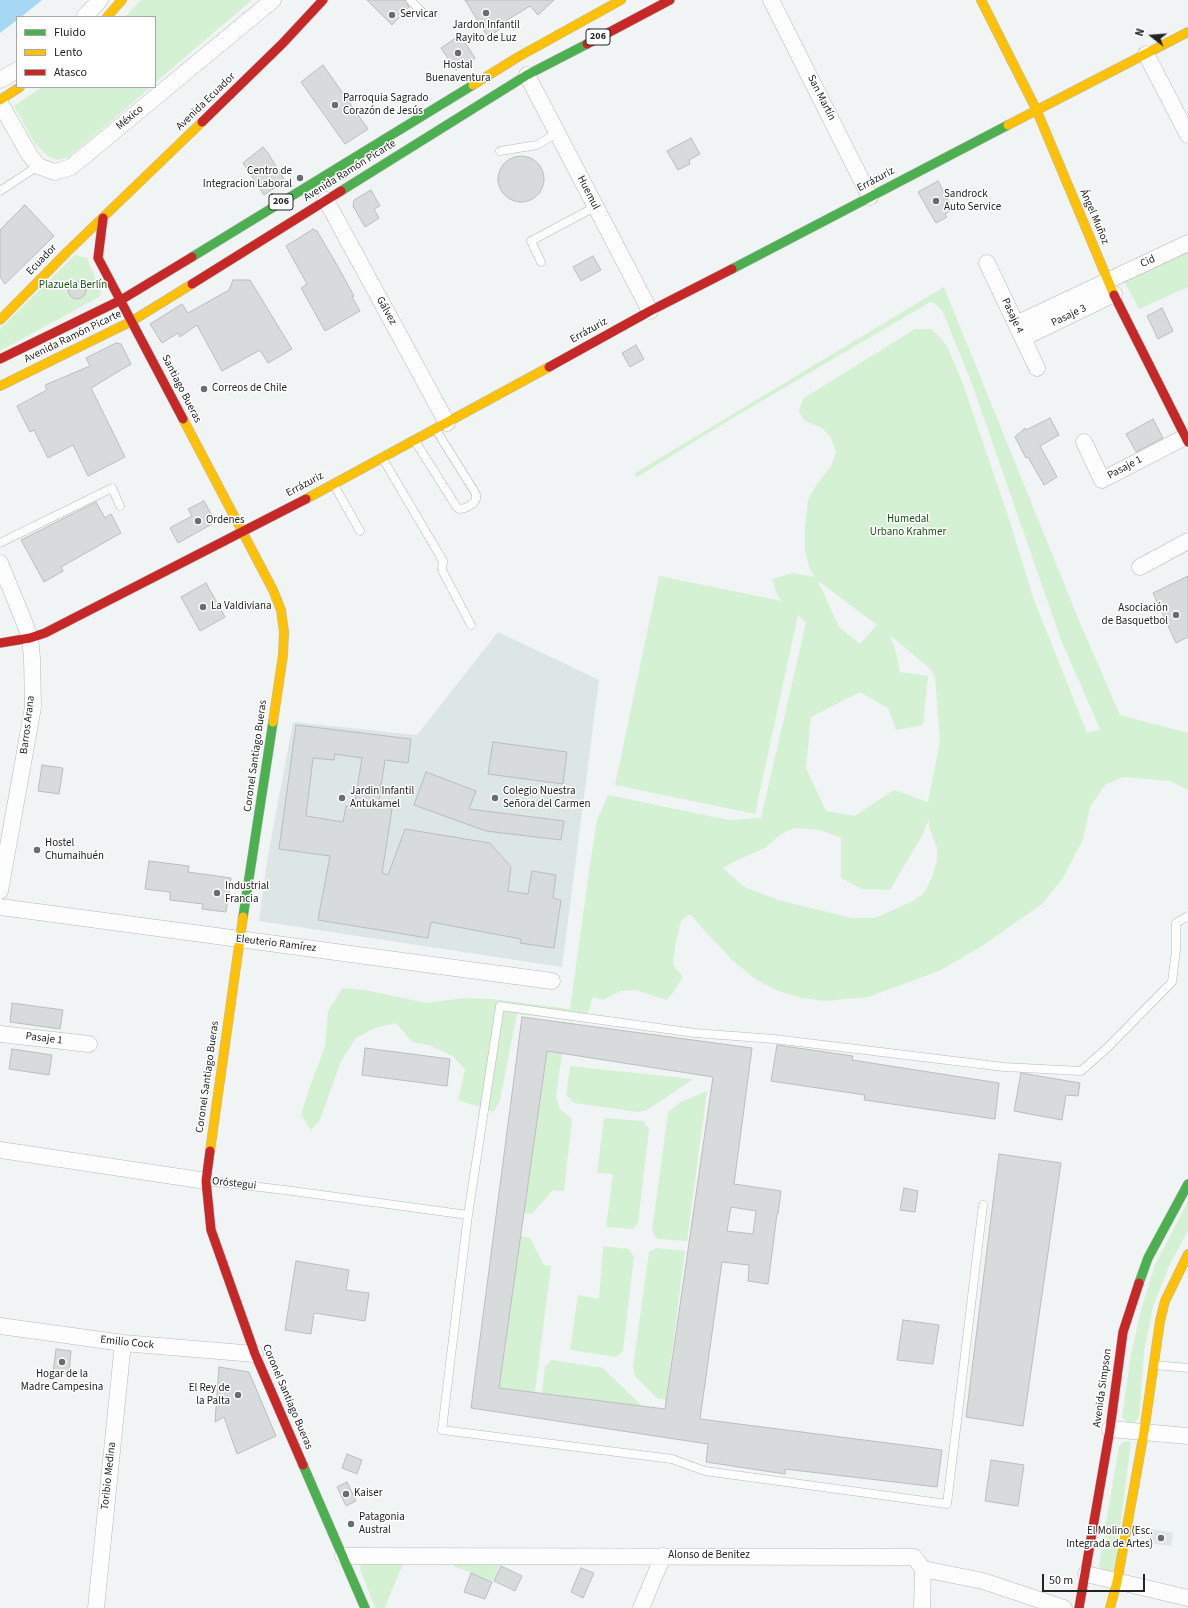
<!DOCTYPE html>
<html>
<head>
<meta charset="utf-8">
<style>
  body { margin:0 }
  #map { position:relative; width:1188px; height:1608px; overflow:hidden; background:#f1f4f4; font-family:"Source Sans 3",sans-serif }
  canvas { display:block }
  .legend { position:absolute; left:16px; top:16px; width:140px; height:72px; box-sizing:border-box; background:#fff; border:1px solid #a7a7a7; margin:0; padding:5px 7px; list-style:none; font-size:12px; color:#222424 }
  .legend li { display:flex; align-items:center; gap:8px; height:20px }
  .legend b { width:20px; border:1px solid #a7a7a7 }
  .north { position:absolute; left:1132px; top:16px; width:40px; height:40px; -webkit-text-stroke:3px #fff; paint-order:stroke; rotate:287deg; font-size:11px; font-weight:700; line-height:16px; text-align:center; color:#222424 }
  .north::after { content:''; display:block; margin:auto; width:14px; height:18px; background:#222424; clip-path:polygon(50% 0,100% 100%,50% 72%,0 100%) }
  .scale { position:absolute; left:1042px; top:1574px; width:103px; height:18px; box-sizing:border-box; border:2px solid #222424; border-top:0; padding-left:5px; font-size:12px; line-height:14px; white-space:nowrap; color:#222424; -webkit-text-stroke:3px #fff; paint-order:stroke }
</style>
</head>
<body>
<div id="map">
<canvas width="1188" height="1608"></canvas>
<ul class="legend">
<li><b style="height:5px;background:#4caf50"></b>Fluido</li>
<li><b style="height:5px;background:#ffc107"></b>Lento</li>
<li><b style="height:5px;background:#c62828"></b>Atasco</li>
</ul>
<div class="north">N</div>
<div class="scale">50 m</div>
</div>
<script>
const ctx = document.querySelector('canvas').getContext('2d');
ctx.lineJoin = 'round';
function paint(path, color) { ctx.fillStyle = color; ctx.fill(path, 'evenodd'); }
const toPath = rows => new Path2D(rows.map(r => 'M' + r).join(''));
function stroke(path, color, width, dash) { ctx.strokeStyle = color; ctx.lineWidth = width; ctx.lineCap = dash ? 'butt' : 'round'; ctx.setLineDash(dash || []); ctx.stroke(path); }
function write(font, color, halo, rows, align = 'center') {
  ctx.font = font + ' "Source Sans 3",sans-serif'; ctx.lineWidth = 3; ctx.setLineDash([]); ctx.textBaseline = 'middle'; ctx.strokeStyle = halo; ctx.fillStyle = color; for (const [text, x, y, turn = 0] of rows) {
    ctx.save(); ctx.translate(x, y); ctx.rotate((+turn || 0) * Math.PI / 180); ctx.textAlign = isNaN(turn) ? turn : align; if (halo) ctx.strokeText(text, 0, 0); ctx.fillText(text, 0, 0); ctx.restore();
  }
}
paint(toPath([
  [498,632,599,680,562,967,259,921,267,861,293,722,417,735],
  [1150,1529,1173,1533,1171,1546,1148,1543]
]), '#dce6e5');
paint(toPath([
  [141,0,252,0,155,83,155,17,125,17],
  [42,87,151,87,69,157,57,160,49,157,35,144,14,106],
  [1188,247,1188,287,1139,309,1123,279],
  [75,255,87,258,101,292,99,297,0,351,0,329],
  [944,287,1078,618,1120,715,1188,733,1188,790,1170,781,1124,777,1105,785,1090,807,1083,839,1063,878,1042,904,982,946,939,971,868,997,825,1001,802,998,778,991,755,979,731,959,703,929,690,914,681,921,675,946,673,965,683,976,675,990,667,1000,635,990,621,991,603,1000,593,997,585,1022,517,1014,500,1100,494,1112,458,1100,465,1069,452,1056,429,1045,412,1042,396,1023,375,1028,356,1038,341,1061,320,1120,311,1130,301,1115,309,1089,325,1047,328,1011,343,988,365,990,426,1003,464,998,492,999,570,1009,590,864,597,820,608,795,729,820,761,818,806,623,798,615,755,814,615,785,659,576,782,601,778,597,772,579,793,573,815,577,810,570,805,551,805,529,808,500,817,484,831,466,836,452,830,436,822,428,805,421,799,412,800,407,804,398,915,329,932,329,947,346,962,381,1010,522,1033,597,1087,733,1100,729,1061,640,972,384,942,310,935,304,930,302,721,425,636,478,635,473],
  [818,581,877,625,860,644,839,627],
  [890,635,930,669,935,677,940,741,928,802,894,790,855,816,826,811,806,768,811,717,860,692,888,708,896,730,923,725,928,676,900,672,897,656],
  [929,819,929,826,937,849,937,860,932,878,923,894,913,901,875,918,852,918,778,900,744,887,723,868,733,862,765,848,781,834,795,828,820,830,841,838,841,878,862,889,890,890,922,836],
  [547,1051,562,1053,556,1097,560,1109,572,1119,564,1191,553,1190,532,1214,524,1213],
  [570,1066,693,1079,647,1110,638,1112,574,1103,566,1095],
  [707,1091,687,1241,657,1239,652,1231,668,1112,681,1102],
  [604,1118,643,1121,649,1129,638,1223,632,1229,606,1227,613,1174,597,1173],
  [1188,1201,1188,1231,1169,1266,1153,1307,1144,1352,1139,1418,1135,1422,1127,1423,1122,1417,1131,1354,1142,1306,1155,1265],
  [521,1236,530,1238,544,1265,551,1266,535,1392,499,1388],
  [603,1246,629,1249,634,1257,623,1351,616,1357,570,1350,578,1295,599,1299],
  [657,1248,685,1251,666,1400,657,1398,635,1376,633,1367,649,1252],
  [552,1360,603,1368,642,1406,542,1393,545,1366],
  [1125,1441,1131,1442,1114,1574,1101,1571,1099,1565,1119,1446],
  [361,1564,403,1564,385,1607,387,1608,375,1608,360,1569],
  [453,1564,500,1564,493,1581,453,1566]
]), '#d5f1d4');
paint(toPath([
  [0,0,42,0,21,17,17,17,17,20,0,33]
]), '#a6d8f4');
const building = toPath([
  [367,0,405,0,409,7,392,25,367,0],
  [465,0,554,0,538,15,530,6,504,22,506,25,488,37,465,0],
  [460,35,475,58,456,70,441,48,460,35],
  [323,65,368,129,345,144,301,82,323,65],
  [691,138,700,154,689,160,690,164,678,170,667,151,691,138],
  [263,147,268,153,285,181,264,195,243,163,263,147],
  '498 179a23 23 0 1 1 46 0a23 23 0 1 1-46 0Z',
  [938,181,953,209,945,214,947,217,936,223,918,192,938,181],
  [371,190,380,206,374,209,379,218,365,227,353,206,354,200,371,190],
  [25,205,54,236,5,284,0,277,0,230,25,205],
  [313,229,317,231,337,265,354,296,352,297,360,311,325,331,301,288,307,284,286,246,313,229],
  [593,256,601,270,581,281,573,267,593,256],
  [233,280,250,280,292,349,268,363,260,350,222,371,197,325,180,337,178,333,162,343,150,324,182,304,188,313,229,290,233,280],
  '68 290a9 9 0 1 1 18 0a9 9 0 1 1-18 0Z',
  [1162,308,1173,331,1158,339,1147,316,1162,308],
  [116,343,121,344,131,364,91,388,125,457,88,476,73,445,48,458,34,430,30,432,17,406,47,390,45,385,90,366,86,358,116,343],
  [636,345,644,359,630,367,622,353,636,345],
  [1050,418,1059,435,1040,446,1057,477,1044,485,1028,457,1026,458,1015,437,1025,428,1026,430,1050,418],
  [1153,419,1163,438,1136,452,1126,434,1153,419],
  [204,501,214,519,212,524,178,543,170,528,192,516,188,509,204,501],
  [96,502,105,518,111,514,121,533,61,567,63,571,44,582,21,540,96,502],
  [1188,576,1188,637,1176,643,1153,593,1188,576],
  [206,583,225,617,200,631,181,597,206,583],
  [296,725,411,739,408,763,385,760,378,806,392,809,382,873,388,875,405,829,490,843,511,867,508,891,528,894,532,871,556,875,553,898,561,900,554,948,520,943,521,939,431,922,428,938,318,920,330,856,279,849,296,725],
  [335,754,362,758,354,808,346,806,343,822,306,816,313,758,334,760,335,754],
  [493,742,567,752,563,784,488,774,493,742],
  [42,765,63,768,59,794,38,791,42,765],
  [426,772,476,791,469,809,564,821,561,840,486,831,414,805,426,772],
  [149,861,189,866,188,872,231,878,226,912,202,909,203,904,170,900,170,892,145,889,149,861],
  [12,1003,63,1010,60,1029,10,1022,12,1003],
  [522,1017,752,1048,734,1184,781,1191,778,1214,777,1214,768,1284,748,1281,749,1265,722,1262,700,1419,942,1450,937,1487,785,1469,785,1474,706,1462,708,1444,471,1408,522,1017],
  [547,1051,713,1077,665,1409,499,1388,547,1051],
  [731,1207,756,1211,753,1234,727,1231,731,1207],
  [777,1045,853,1056,852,1060,999,1083,995,1119,864,1100,865,1095,771,1081,777,1045],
  [365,1048,450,1059,447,1086,362,1075,365,1048],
  [12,1049,52,1055,49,1075,9,1069,12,1049],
  [1021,1073,1080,1083,1078,1096,1066,1095,1062,1120,1014,1111,1021,1073],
  [999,1154,1061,1163,1023,1426,966,1417,999,1154],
  [904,1188,918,1191,915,1212,900,1210,904,1188],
  [296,1261,349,1270,346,1290,369,1293,365,1321,314,1313,311,1334,285,1330,296,1261],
  [903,1320,939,1325,933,1364,897,1360,903,1320],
  [56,1349,71,1351,69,1374,53,1372,56,1349],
  [219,1367,249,1372,276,1436,237,1454,224,1417,215,1422,219,1367],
  [347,1454,362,1460,357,1474,342,1468,347,1454],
  [991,1460,1024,1465,1018,1506,985,1501,991,1460],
  [347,1482,356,1501,346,1506,337,1487,347,1482],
  [501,1566,522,1576,515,1591,494,1581,501,1566],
  [581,1568,594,1573,583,1598,571,1592,581,1568],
  [471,1573,492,1582,485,1599,464,1592,471,1573]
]);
paint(building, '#d8dbdb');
stroke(building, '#bbbdbd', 1);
const lane = toPath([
  [410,0,424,14],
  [500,151,537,145,557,133],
  [0,191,38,166],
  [541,262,531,241,595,207],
  [415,441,456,506,459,509,465,508,474,503,476,499,476,494,436,430],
  [383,459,443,561,442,570,471,625],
  [334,485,360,531],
  [0,543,112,488,120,506],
  [207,1181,285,1190,468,1215],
  [983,1205,947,1504,705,1471,672,1459,442,1430,468,1215,500,1006,695,1033,774,1039,1004,1067,1081,1071,1106,1049,1172,982,1176,950,1176,923,1188,916],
  [1155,1365,1188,1368]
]);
const street = toPath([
  [771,0,870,197],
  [84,17,100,0],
  [1146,54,1188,135],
  [527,75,650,311],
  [0,80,17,70],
  [0,103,29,154,38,166,55,172,71,167,273,0],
  [326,200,447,423],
  [987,263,1037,368],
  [1016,324,1188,243],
  [1023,338,1114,294],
  [1084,442,1102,480,1185,437],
  [0,563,23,619,30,638,32,658,33,707,0,891],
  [1140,567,1188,541],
  [0,907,552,981],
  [0,1034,89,1044],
  [0,1150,206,1181],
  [0,1326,123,1343,255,1354],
  [1110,1429,1188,1436],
  [343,1556,914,1557,923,1569,983,1581,1064,1608],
  [1086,1574,1188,1598],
  [96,1608,123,1343],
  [641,1608,663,1556],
  [922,1608,923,1569]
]);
const fast = toPath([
  [341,191,527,75,587,44],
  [192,257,473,85],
  [732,269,1008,125],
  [243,917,273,722],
  [1139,1283,1148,1258,1188,1184],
  [303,1465,365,1608]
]);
const slow = toPath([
  [981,0,1036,109,1114,295],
  [107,17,122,0],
  [473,85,518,57,621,0],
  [0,100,20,87],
  [1008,125,1188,32],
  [0,320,68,251,202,122],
  [0,386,132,321,192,284],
  [183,419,273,590,281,610,284,632,283,655,273,722],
  [306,499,549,367],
  [210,1151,243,917],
  [1110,1608,1117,1582,1144,1432,1160,1321,1165,1301,1188,1254]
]);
const jam = toPath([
  [587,44,670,0],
  [202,122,283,43,323,0],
  [103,218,98,258,183,419],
  [192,284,341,191],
  [1114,295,1188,442],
  [0,359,121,300,192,257],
  [549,367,650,311,732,269],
  [0,643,30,638,45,633,306,499],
  [210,1151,206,1181,211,1230,255,1354,303,1465],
  [1079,1608,1110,1429,1123,1332,1139,1283]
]);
stroke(lane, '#b7b9b9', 9);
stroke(street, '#b7b9b9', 17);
stroke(fast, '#b7b9b9', 10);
stroke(slow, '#b7b9b9', 10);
stroke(jam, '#b7b9b9', 10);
stroke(lane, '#fdfdfd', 8);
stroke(street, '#fdfdfd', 16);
stroke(fast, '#4caf50', 9);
stroke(slow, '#ffc107', 9);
stroke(jam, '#c62828', 9);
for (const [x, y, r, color] of [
  [486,13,4,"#6a6d6d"],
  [392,15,4,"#6a6d6d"],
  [458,53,4,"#6a6d6d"],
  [335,105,4,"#6a6d6d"],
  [300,178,4,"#6a6d6d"],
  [936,201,4,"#6a6d6d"],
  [204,389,4,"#6a6d6d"],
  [198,521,4,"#6a6d6d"],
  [203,607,4,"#6a6d6d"],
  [1176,615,4,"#6a6d6d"],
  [342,798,4,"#6a6d6d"],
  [495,798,4,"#6a6d6d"],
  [37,850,4,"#6a6d6d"],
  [217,893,4,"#6a6d6d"],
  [62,1362,4,"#6a6d6d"],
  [238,1395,4,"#6a6d6d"],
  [346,1494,4,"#6a6d6d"],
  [351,1524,4,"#6a6d6d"],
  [1161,1538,4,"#6a6d6d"]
]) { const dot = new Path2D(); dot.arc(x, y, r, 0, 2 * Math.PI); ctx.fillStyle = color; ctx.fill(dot); stroke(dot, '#fff', 1.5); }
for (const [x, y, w] of [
  [598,37,24],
  [281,202,24]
]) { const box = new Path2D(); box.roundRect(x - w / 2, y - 8, w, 16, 3); ctx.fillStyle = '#fff'; ctx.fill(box); stroke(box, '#222424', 1); }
write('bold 10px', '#222424', null, [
  ["206",598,37],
  ["206",281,202]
]);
write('11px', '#222424', '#fff', [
  ["Servicar",400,15],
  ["Jardon Infantil",486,26,"center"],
  ["Rayito de Luz",486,39,"center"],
  ["Hostal",458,66,"center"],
  ["Buenaventura",458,79,"center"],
  ["Parroquia Sagrado",343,99],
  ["Corazón de Jesús",343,112],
  ["Centro de",292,172,"right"],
  ["Integracion Laboral",292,185,"right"],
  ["Sandrock",944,195],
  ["Auto Service",944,208],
  ["Correos de Chile",212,389],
  ["Ordenes",206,521],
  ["La Valdiviana",211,607],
  ["Asociación",1168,609,"right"],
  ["de Basquetbol",1168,622,"right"],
  ["Jardin Infantil",350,792],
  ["Antukamel",350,805],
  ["Colegio Nuestra",503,792],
  ["Señora del Carmen",503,805],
  ["Hostel",45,844],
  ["Chumaihuén",45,857],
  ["Industrial",225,887],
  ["Francia",225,900],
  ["Hogar de la",62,1375,"center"],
  ["Madre Campesina",62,1388,"center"],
  ["El Rey de",230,1389,"right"],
  ["la Palta",230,1402,"right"],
  ["Kaiser",354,1494],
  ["Patagonia",359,1518],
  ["Austral",359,1531],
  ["El Molino (Esc.",1153,1532,"right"],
  ["Integrada de Artes)",1153,1545,"right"]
], 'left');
write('11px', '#222424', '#fff', [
  ["San Martín",821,98,63],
  ["Avenida Ecuador",206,102,-44],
  ["México",130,118,-40],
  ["Avenida Ramón Picarte",350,171,-32],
  ["Errázuriz",876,180,-28],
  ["Huemul",588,193,63],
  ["Ángel Muñoz",1094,217,67],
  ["Ecuador",42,260,-46],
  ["Cid",1148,262,-25],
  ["Gálvez",386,311,61],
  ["Pasaje 4",1012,316,65],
  ["Pasaje 3",1069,316,-26],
  ["Errázuriz",589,331,-29],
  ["Avenida Ramón Picarte",73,337,-26],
  ["Santiago Bueras",181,389,63],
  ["Pasaje 1",1125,468,-28],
  ["Errázuriz",305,485,-28],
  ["Barros Arana",28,725,-83],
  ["Coronel Santiago Bueras",256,756,-82],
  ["Eleuterio Ramírez",276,944,7],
  ["Pasaje 1",44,1039,7],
  ["Coronel Santiago Bueras",208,1077,-82],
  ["Oróstegui",234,1184,6],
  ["Emilio Cock",127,1343,6],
  ["Avenida Simpson",1103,1388,-82],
  ["Coronel Santiago Bueras",287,1397,67],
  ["Toribio Medina",109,1476,-84],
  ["Alonso de Benitez",709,1556]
]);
write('11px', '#155212', '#fff', [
  ["Plazuela Berlín",73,286],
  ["Humedal",908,520],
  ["Urbano Krahmer",908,533]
]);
</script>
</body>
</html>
